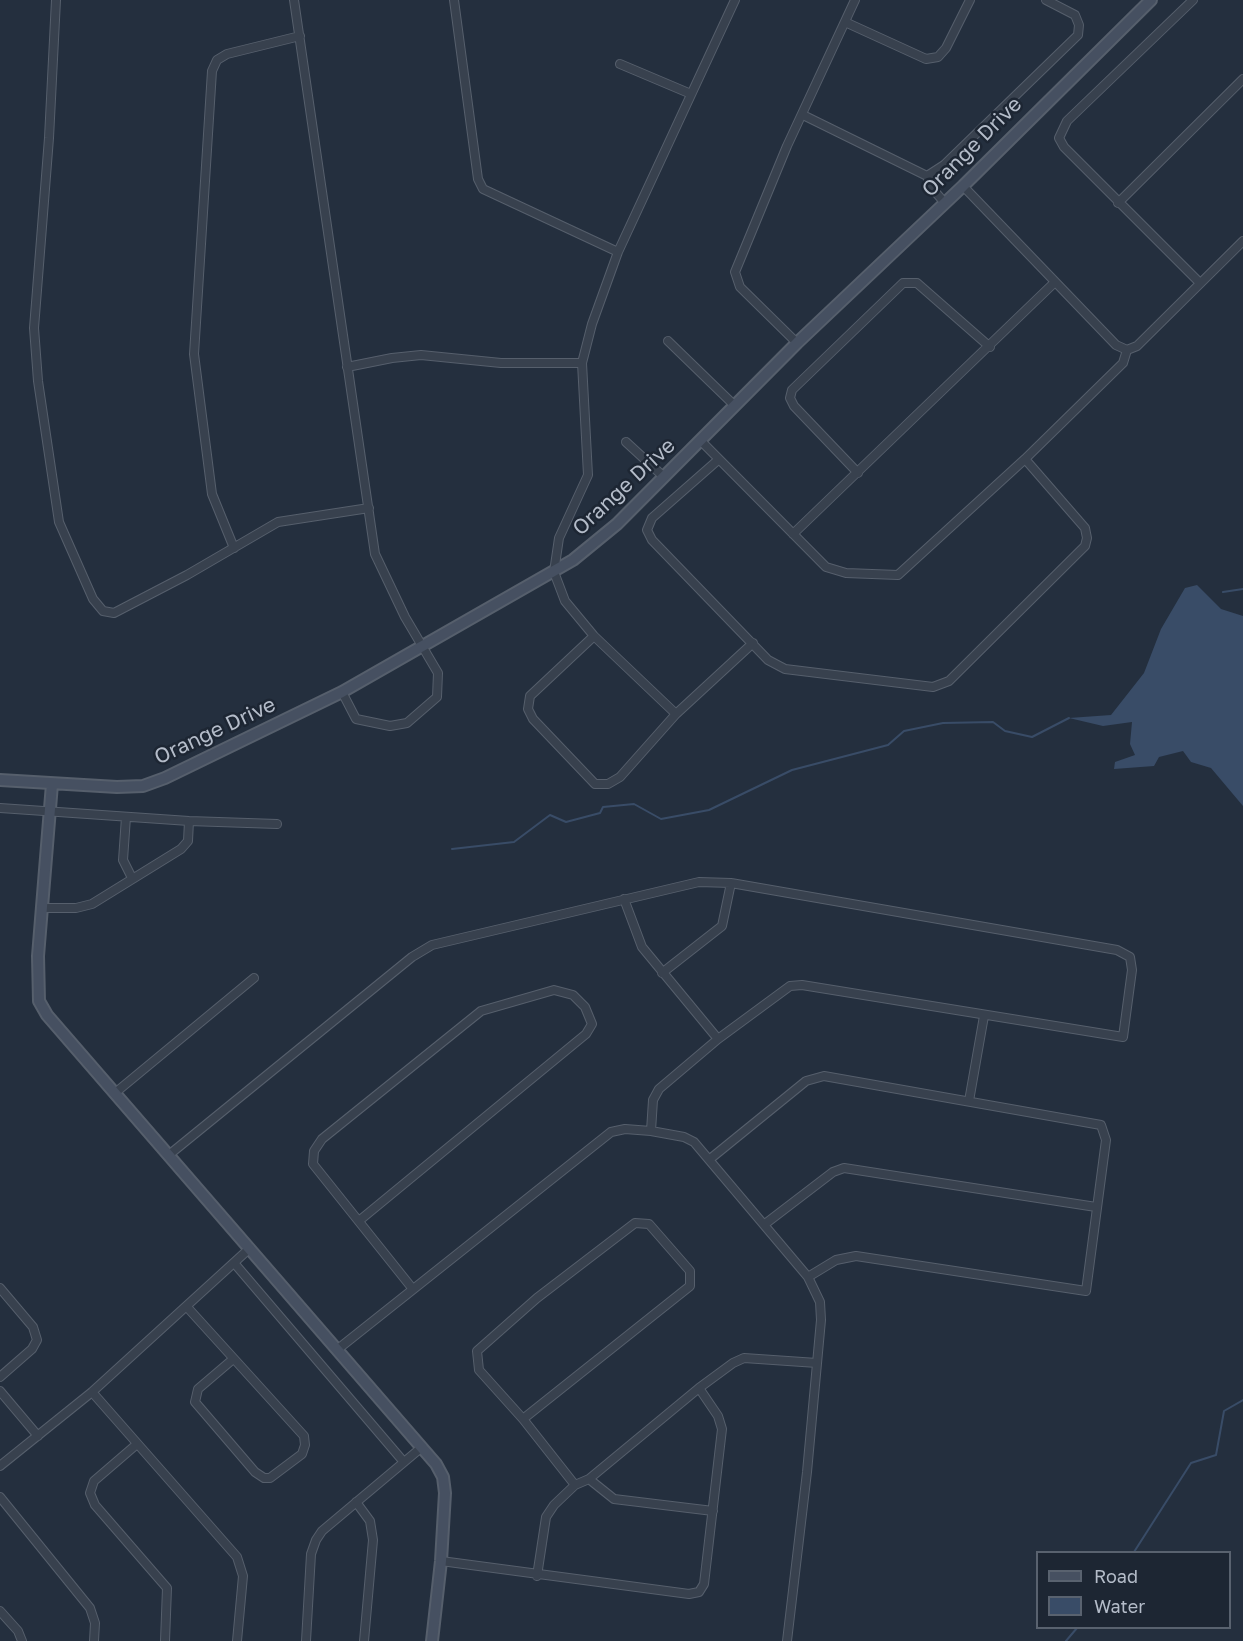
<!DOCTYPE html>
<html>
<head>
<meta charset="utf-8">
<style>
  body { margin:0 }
  #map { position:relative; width:1243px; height:1641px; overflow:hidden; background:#242f3e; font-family:"Golos Text",sans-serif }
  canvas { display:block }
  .legend { position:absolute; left:1036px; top:1551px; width:195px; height:78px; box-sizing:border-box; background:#1d2633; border:2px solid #59626f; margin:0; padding:8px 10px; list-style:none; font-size:18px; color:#b4bcc9 }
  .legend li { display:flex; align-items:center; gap:12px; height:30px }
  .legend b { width:30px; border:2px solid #59626f }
</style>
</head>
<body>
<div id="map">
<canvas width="1243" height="1641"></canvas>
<ul class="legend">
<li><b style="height:8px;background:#465061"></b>Road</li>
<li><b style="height:16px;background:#394c67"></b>Water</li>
</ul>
</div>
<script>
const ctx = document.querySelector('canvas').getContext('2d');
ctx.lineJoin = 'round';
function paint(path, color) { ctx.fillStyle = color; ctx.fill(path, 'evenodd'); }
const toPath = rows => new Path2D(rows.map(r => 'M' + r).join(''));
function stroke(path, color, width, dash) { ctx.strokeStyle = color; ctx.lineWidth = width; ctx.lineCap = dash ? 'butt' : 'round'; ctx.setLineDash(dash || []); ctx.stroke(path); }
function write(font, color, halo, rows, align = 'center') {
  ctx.font = font + ' "Golos Text",sans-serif'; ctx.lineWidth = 5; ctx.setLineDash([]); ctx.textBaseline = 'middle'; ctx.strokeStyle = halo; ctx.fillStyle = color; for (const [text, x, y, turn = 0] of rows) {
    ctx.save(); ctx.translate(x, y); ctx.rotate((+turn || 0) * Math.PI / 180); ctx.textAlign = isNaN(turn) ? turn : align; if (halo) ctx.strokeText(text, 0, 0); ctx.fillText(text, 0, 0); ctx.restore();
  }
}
paint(toPath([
  [1197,585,1221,609,1243,616,1243,806,1211,768,1191,762,1183,751,1159,757,1154,766,1114,769,1115,762,1135,755,1130,744,1132,722,1103,726,1069,718,1111,715,1144,673,1161,629,1185,588]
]), '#394c67');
stroke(toPath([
  [1223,592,1243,589],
  [452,849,514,842,550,815,566,822,600,813,603,807,634,804,661,819,709,810,792,770,888,745,904,731,943,723,993,722,1005,731,1032,737,1069,718],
  [1134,1552,1191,1463,1216,1455,1224,1411,1243,1400],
  [1066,1641,1077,1628]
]), '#394c67', 2);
const street = toPath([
  [56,0,49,138,34,328,38,381,59,522,93,599,103,611,114,613,187,575,278,522,369,508],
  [294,0,375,554,405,617,438,673,437,697,407,723,390,726,356,719,342,692],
  [454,0,478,179,483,189,618,252],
  [1193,0,1067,121,1059,138,1064,147,1200,283],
  [845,22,926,59,938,57,946,48,970,0],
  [620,64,691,94],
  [803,115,927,176,944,165,1078,35,1079,25,1075,15,1046,0],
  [927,176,931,187,944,202],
  [963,186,1116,345,1127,350,1137,346,1243,241],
  [1118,203,1243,79],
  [668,341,734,405],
  [797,343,740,287,735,272,787,146,855,0],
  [347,367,392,358,421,355,501,363,582,363],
  [701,441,826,567,846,573,898,575,1025,459,1123,363,1127,350],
  [626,442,664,477],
  [718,460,652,518,647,530,652,540,768,660,785,669,933,687,949,681,1085,546,1087,538,1085,528,1025,459],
  [858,473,794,406,790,398,792,390,903,283,917,283,990,347],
  [793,534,1055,282],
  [234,548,212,494,194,354,212,71,217,60,227,54,300,36],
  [594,636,530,696,528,709,533,719,595,784,608,784,620,777,676,714,753,643],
  [676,714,594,636,565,601,554,572,559,538,588,475,582,363,592,324,618,252,735,0],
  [0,808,189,821,277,824],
  [126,817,123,860,132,878],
  [624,899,642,947,718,1039],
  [41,908,76,908,92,904,181,849,188,841,189,821],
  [662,973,722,926,731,883],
  [115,1093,254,978],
  [969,1101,984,1016],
  [170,1154,412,957,432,945,699,882,731,883,1117,950,1130,957,1132,970,1123,1037,802,985,790,986,718,1039,659,1089,653,1100,651,1131],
  [710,1159,806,1081,824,1076,1101,1125,1106,1140,1086,1291,856,1256,836,1260,808,1277],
  [360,1220,586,1034,592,1024,585,1007,573,995,554,990,481,1011,322,1139,314,1151,313,1164,412,1288],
  [765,1224,833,1172,844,1168,1096,1207],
  [235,1264,403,1461],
  [0,1288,33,1327,37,1340,32,1349,0,1377],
  [187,1307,304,1436,305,1445,302,1454,270,1478,264,1478,255,1472,195,1402,198,1389,232,1360],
  [338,1349,611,1132,625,1129,651,1131,684,1137,694,1142,808,1277,820,1302,821,1320,807,1472,787,1641],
  [0,1391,38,1436],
  [92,1392,237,1557,243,1576,237,1641],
  [523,1419,690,1286,690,1271,649,1224,635,1223,537,1298,477,1351,479,1370,523,1419,575,1485],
  [137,1444,94,1481,90,1493,95,1505,167,1588,165,1641],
  [0,1466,92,1392,250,1248],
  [589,1479,614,1499,713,1511],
  [0,1497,90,1608,95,1623,94,1641],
  [356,1502,370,1521,373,1540,364,1641],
  [441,1561,689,1594,699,1592,704,1584,722,1429,718,1416,699,1388],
  [537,1576,546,1517,554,1505,575,1485,589,1479,699,1388,733,1363,744,1358,817,1363],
  [0,1611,18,1631,22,1641],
  [306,1641,311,1554,316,1540,322,1531,422,1447]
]);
const secondary = toPath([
  [0,780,117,787,143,786,165,778,342,692,573,560,617,524,797,343,963,186,1151,0],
  [52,784,38,956,39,1001,47,1015,436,1464,443,1477,445,1493,441,1561,432,1641]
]);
stroke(street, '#565f6c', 10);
stroke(secondary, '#565f6c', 14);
stroke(street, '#38414e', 8);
stroke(secondary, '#465061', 10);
write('21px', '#b4bcc9', '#1d2633', [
  ["Orange Drive",972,147,-45],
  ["Orange Drive",624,487,-43],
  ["Orange Drive",215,731,-25]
]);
</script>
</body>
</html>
